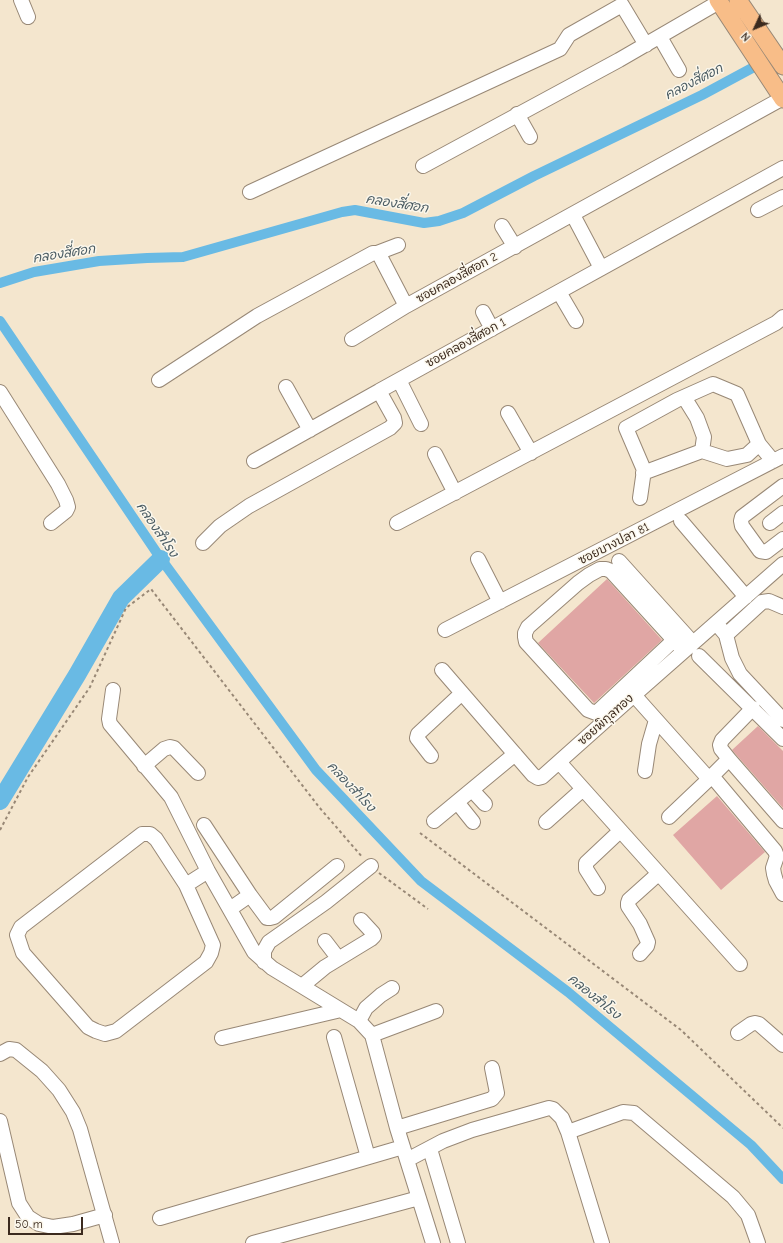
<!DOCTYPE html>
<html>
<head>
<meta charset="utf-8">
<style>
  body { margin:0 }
  #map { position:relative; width:783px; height:1243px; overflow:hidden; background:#f4e6ce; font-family:"Comic Neue",sans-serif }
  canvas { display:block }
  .north { position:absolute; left:735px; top:8px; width:40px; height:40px; -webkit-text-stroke:3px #fbf7ec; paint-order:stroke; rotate:226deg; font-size:11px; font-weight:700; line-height:16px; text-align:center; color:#3b2a1e }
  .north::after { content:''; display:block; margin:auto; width:14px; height:18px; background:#3b2a1e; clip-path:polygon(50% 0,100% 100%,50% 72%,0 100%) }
  .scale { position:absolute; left:8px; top:1217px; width:75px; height:18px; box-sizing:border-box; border:2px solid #3b2a1e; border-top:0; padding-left:5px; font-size:12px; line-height:14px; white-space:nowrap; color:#3b2a1e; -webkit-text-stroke:3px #fbf7ec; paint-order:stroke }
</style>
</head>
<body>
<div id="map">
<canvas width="783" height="1243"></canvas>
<div class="north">N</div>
<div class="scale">50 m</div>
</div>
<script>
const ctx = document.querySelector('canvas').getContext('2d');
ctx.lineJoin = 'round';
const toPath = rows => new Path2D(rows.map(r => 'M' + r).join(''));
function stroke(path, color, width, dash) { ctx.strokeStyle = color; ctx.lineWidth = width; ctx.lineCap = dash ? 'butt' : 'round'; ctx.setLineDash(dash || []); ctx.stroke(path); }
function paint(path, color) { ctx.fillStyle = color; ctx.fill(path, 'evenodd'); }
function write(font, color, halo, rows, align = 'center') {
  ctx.font = font + ' "Comic Neue","Playpen Sans Thai",sans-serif'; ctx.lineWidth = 3; ctx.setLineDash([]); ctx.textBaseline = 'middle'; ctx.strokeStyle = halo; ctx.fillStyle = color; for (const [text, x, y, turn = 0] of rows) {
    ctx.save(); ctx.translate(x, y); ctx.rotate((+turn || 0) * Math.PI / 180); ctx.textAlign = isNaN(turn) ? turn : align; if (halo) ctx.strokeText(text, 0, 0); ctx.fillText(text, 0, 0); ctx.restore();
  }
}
stroke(toPath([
  [0,283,34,272,99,261,147,258,183,257,342,212,355,210,424,223,439,221,463,213,534,176,702,95,780,53],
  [0,321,161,559,316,770,421,881,568,992,751,1145,783,1179]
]), '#69bae4', 10);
stroke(toPath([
  [0,801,77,675,121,598,161,559]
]), '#69bae4', 18);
paint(toPath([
  [607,579,662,640,594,703,538,643],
  [758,726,783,751,783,808,732,750],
  [717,796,765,852,721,890,673,835]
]), '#e0a6a4');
const minor = toPath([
  [21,0,28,17],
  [660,37,679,70],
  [517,114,530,137],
  [423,166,619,60,719,2],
  [250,192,560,49,569,35,622,5,646,45],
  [758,210,783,197],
  [573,215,601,268],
  [502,226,515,247],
  [377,253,398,245],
  [559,292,576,321],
  [483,312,492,329],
  [352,339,406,306],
  [159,380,257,316,373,253,377,253,380,256,406,306,783,98],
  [399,380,421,424],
  [286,387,310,430],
  [0,392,58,484,66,500,68,507,66,511,51,523],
  [684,397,697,418,704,437,702,451],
  [508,413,531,453],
  [435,454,455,493],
  [254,461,379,391],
  [643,473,702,451,727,459,747,455,759,444],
  [783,486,742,517,741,521,742,526,760,551,766,552,783,539],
  [640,498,644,470,626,428,677,400,713,384,737,394,759,444,773,461],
  [681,521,746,597],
  [397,523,776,323,783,317],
  [770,523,783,513],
  [203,543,220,526,249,506,390,428,395,423,394,418,379,391,783,168],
  [478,559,500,602],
  [619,561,693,643],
  [716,623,726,635,732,658,740,674,783,720],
  [445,630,783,456],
  [726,635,762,602,769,601,783,607],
  [674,640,596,713,588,710,526,642,525,637,525,633,528,627,578,583,589,575,600,569,606,569,611,571,684,651],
  [699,656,783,739],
  [442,670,533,775,538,778,542,777,634,695,783,564],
  [113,690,109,719,110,724,171,797,208,871,254,952,272,968,359,1021,372,1035,397,1128,433,1243],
  [634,695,709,779,729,759,783,821],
  [431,756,417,738,418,734,462,693],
  [729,759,721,749,720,745,722,740,753,708],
  [559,762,740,964],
  [144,766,164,749,170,747,174,748,198,773],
  [645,771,649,744,656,720],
  [712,776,775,851,777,856,773,868,774,874,776,881,783,894],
  [472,790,485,804],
  [457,802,473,822],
  [669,817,709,779],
  [434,821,515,754],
  [546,822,583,789],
  [204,825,250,895,230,909],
  [186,885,213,945,211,953,206,962,116,1031,105,1034,96,1031,88,1027,23,953,17,935,21,927,142,834,150,834,156,839,186,885,208,871],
  [598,888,586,869,586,863,620,831],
  [250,895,267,918,270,918,274,917,337,866],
  [325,941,338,958],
  [640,954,647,946,648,942,640,924,628,906,628,903,629,900,658,874],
  [264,962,264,951,269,942,326,902,371,866],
  [302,986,325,967,371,939,374,936,373,933,361,920],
  [359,1021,366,1008,381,995,392,988],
  [738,1033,751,1024,755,1023,759,1024,783,1045],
  [372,1035,436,1011],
  [334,1037,368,1157],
  [222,1038,341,1010],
  [0,1054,9,1049,16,1050,42,1071,59,1090,73,1112,80,1129,112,1243],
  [0,1121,19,1203,28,1217,39,1224,53,1227,73,1224,105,1215],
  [397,1128,492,1099,497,1093,492,1068],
  [568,1132,623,1112,634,1113,733,1197,748,1215,758,1243],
  [430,1149,458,1243],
  [407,1160,443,1141,472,1130,549,1108,553,1109,562,1118,568,1132,602,1243],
  [160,1218,403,1147],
  [253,1243,419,1198]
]);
const major = toPath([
  [718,0,783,99],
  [738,0,783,66]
]);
stroke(minor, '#988876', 16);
stroke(major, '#988876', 19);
stroke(toPath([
  [0,830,28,777,90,687,126,608,151,589,319,807,363,858],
  [420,833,681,1030,783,1128],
  [379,873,428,909]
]), '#988876', 2, [3, 3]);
stroke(minor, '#fff', 14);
stroke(major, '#f8bd88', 17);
write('12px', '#3b2a1e', '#fbf7ec', [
  ["ซอยคลองสี่ศอก 2",457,278,-29],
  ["ซอยคลองสี่ศอก 1",466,343,-29],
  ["ซอยบางปลา 81",614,544,-27],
  ["ซอยพิกุลทอง",606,720,-42]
]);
write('italic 13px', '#4b5c63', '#fbf7ec', [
  ["คลองสี่ศอก",694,82,-27],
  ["คลองสี่ศอก",397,204,9],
  ["คลองสี่ศอก",64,254,-9],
  ["คลองสำโรง",157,530,56],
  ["คลองสำโรง",351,787,47],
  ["คลองสำโรง",594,997,39]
]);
</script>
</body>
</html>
